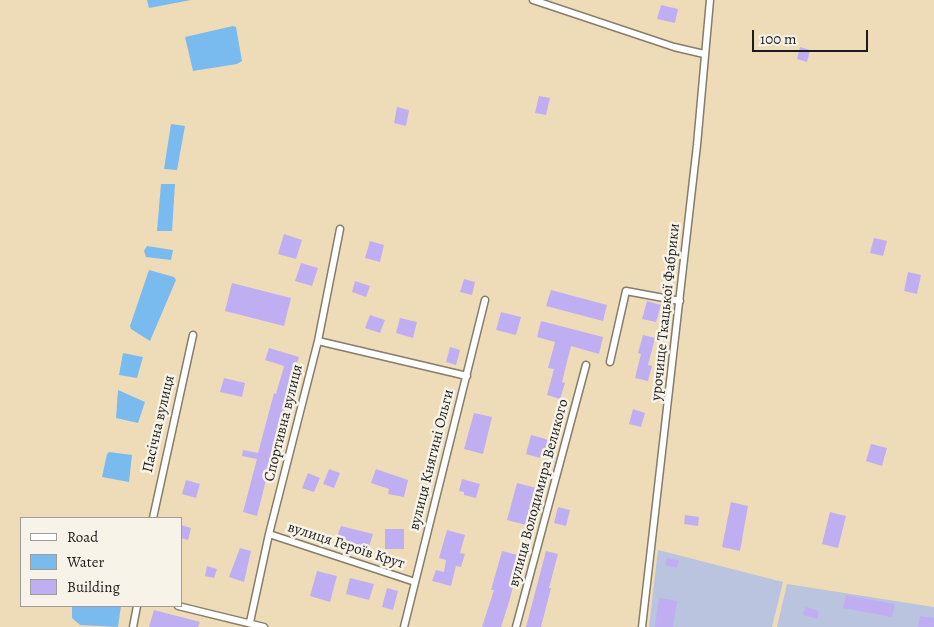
<!DOCTYPE html>
<html>
<head>
<meta charset="utf-8">
<style>
  body { margin:0 }
  #map { position:relative; width:934px; height:627px; overflow:hidden; background:#eedcb9; font-family:Alegreya,serif }
  canvas { display:block }
  .legend { position:absolute; left:20px; top:517px; width:162px; height:90px; box-sizing:border-box; background:#f7f3e8; border:1px solid #9f9d96; margin:0; padding:6px 9px; list-style:none; font-size:15px; color:#1c1c1c }
  .legend li { display:flex; align-items:center; gap:10px; height:25px }
  .legend b { width:25px; border:1px solid #9f9d96 }
  .scale { position:absolute; left:752px; top:30px; width:116px; height:22px; box-sizing:border-box; border:2px solid #1c1c1c; border-top:0; padding-left:6px; font-size:15px; line-height:18px; white-space:nowrap; color:#1c1c1c; -webkit-text-stroke:4px #f7f3e8; paint-order:stroke }
</style>
</head>
<body>
<div id="map">
<canvas width="934" height="627"></canvas>
<ul class="legend">
<li><b style="height:6px;background:#fff"></b>Road</li>
<li><b style="height:14px;background:#79bbee"></b>Water</li>
<li><b style="height:14px;background:#c0aef3"></b>Building</li>
</ul>
<div class="scale">100 m</div>
</div>
<script>
const ctx = document.querySelector('canvas').getContext('2d');
ctx.lineJoin = 'round';
function paint(path, color) { ctx.fillStyle = color; ctx.fill(path, 'evenodd'); }
const toPath = rows => new Path2D(rows.map(r => 'M' + r).join(''));
function stroke(path, color, width, dash) { ctx.strokeStyle = color; ctx.lineWidth = width; ctx.lineCap = dash ? 'butt' : 'round'; ctx.setLineDash(dash || []); ctx.stroke(path); }
function write(font, color, halo, rows, align = 'center') {
  ctx.font = font + ' Alegreya,serif'; ctx.lineWidth = 5; ctx.setLineDash([]); ctx.textBaseline = 'middle'; ctx.strokeStyle = halo; ctx.fillStyle = color; for (const [text, x, y, turn = 0] of rows) {
    ctx.save(); ctx.translate(x, y); ctx.rotate((+turn || 0) * Math.PI / 180); ctx.textAlign = isNaN(turn) ? turn : align; if (halo) ctx.strokeText(text, 0, 0); ctx.fillText(text, 0, 0); ctx.restore();
  }
}
paint(toPath([
  [658,550,783,582,772,627,649,627],
  [787,584,934,607,934,627,777,627]
]), '#bac4de');
paint(toPath([
  [147,0,191,0,149,8],
  [233,26,236,27,242,61,237,64,193,71,185,37],
  [171,124,185,126,177,170,164,169],
  [161,184,175,184,172,231,157,231],
  [147,246,173,250,171,260,146,257,144,251],
  [149,270,174,277,176,280,150,341,131,329,130,326],
  [123,353,143,357,137,378,119,375],
  [118,390,145,402,138,423,116,418],
  [109,452,132,455,129,482,102,477,107,454],
  [72,606,121,606,118,627,80,625,72,618]
]), '#79bbee');
paint(toPath([
  [661,5,678,9,675,23,657,19],
  [800,47,810,50,807,62,797,59],
  [539,96,550,98,546,115,535,113],
  [397,107,409,110,406,126,394,123],
  [284,234,302,240,296,259,278,254],
  [874,238,887,241,883,256,870,253],
  [370,241,384,245,380,262,365,258],
  [301,263,318,268,312,286,295,281],
  [908,272,921,275,917,294,904,291],
  [464,279,475,282,472,295,460,292],
  [355,281,370,286,366,297,352,292],
  [232,283,291,298,284,326,225,311],
  [551,290,607,305,603,321,546,306],
  [647,301,661,305,656,322,642,319],
  [501,312,521,317,516,335,496,330],
  [370,315,385,320,380,333,365,328],
  [400,318,417,322,413,338,396,333],
  [541,321,603,337,599,354,571,346,562,382,565,383,560,399,547,395,554,369,548,368,555,342,537,337],
  [643,335,655,338,648,365,652,366,648,381,635,378,641,354,638,353],
  [450,347,460,350,456,365,446,362],
  [269,348,299,357,294,373,296,374,278,432,257,516,243,512,257,459,242,456,243,450,258,453,274,393,276,394,284,366,265,360],
  [224,378,245,383,242,397,220,392],
  [633,409,645,413,641,427,629,424],
  [474,413,492,417,483,454,464,449],
  [531,435,549,440,546,449,543,448,540,458,526,454],
  [871,444,887,448,882,466,866,461],
  [329,469,340,473,334,488,323,484],
  [376,469,408,480,404,497,388,494,389,489,371,483],
  [308,473,320,478,314,492,302,488],
  [462,479,480,484,476,498,464,495,464,492,459,491],
  [186,480,200,484,196,498,182,494],
  [517,483,536,488,526,525,507,520],
  [731,502,748,506,740,551,722,547],
  [558,507,570,510,566,526,554,523],
  [830,512,846,516,838,548,822,544],
  [685,515,699,517,698,526,684,524],
  [181,525,191,528,188,540,181,538],
  [341,526,373,534,369,547,336,539],
  [385,529,404,529,404,549,385,549],
  [447,530,465,535,460,553,465,554,461,567,456,566,451,586,432,581,436,570,444,572,446,560,439,558],
  [240,548,251,551,244,582,229,577],
  [502,551,521,556,509,602,501,627,482,627,494,590,491,590],
  [546,551,558,554,549,588,551,588,541,627,526,627],
  [667,558,679,560,677,568,665,565],
  [207,566,217,569,214,578,205,576],
  [317,571,337,576,330,602,310,596],
  [350,578,374,584,369,600,346,594],
  [387,588,398,591,393,610,382,607],
  [846,595,895,604,892,617,843,608],
  [659,598,677,601,673,627,655,627],
  [805,607,819,611,817,619,803,615],
  [154,610,200,622,198,627,149,627],
  [920,616,934,618,934,627,918,627]
]), '#c0aef3');
const street = toPath([
  [533,0,674,47,704,54],
  [318,341,467,376],
  [610,362,626,291,680,301],
  [153,518,193,335],
  [269,534,415,582],
  [178,606,264,627],
  [250,622,269,534,318,341,340,229],
  [133,627,137,606],
  [404,627,485,300],
  [516,627,586,365],
  [642,627,697,145,710,0]
]);
stroke(street, '#857c6a', 9);
stroke(street, '#fff', 6);
write('15px', '#1c1c1c', '#f7f3e8', [
  ["урочище Ткацької Фабрики",666,312,-84],
  ["Спортивна вулиця",284,423,-76],
  ["Пасічна вулиця",159,424,-77],
  ["вулиця Княгині Ольги",432,460,-76],
  ["вулиця Володимира Великого",539,493,-75],
  ["вулиця Героїв Крут",346,546,18]
]);
</script>
</body>
</html>
